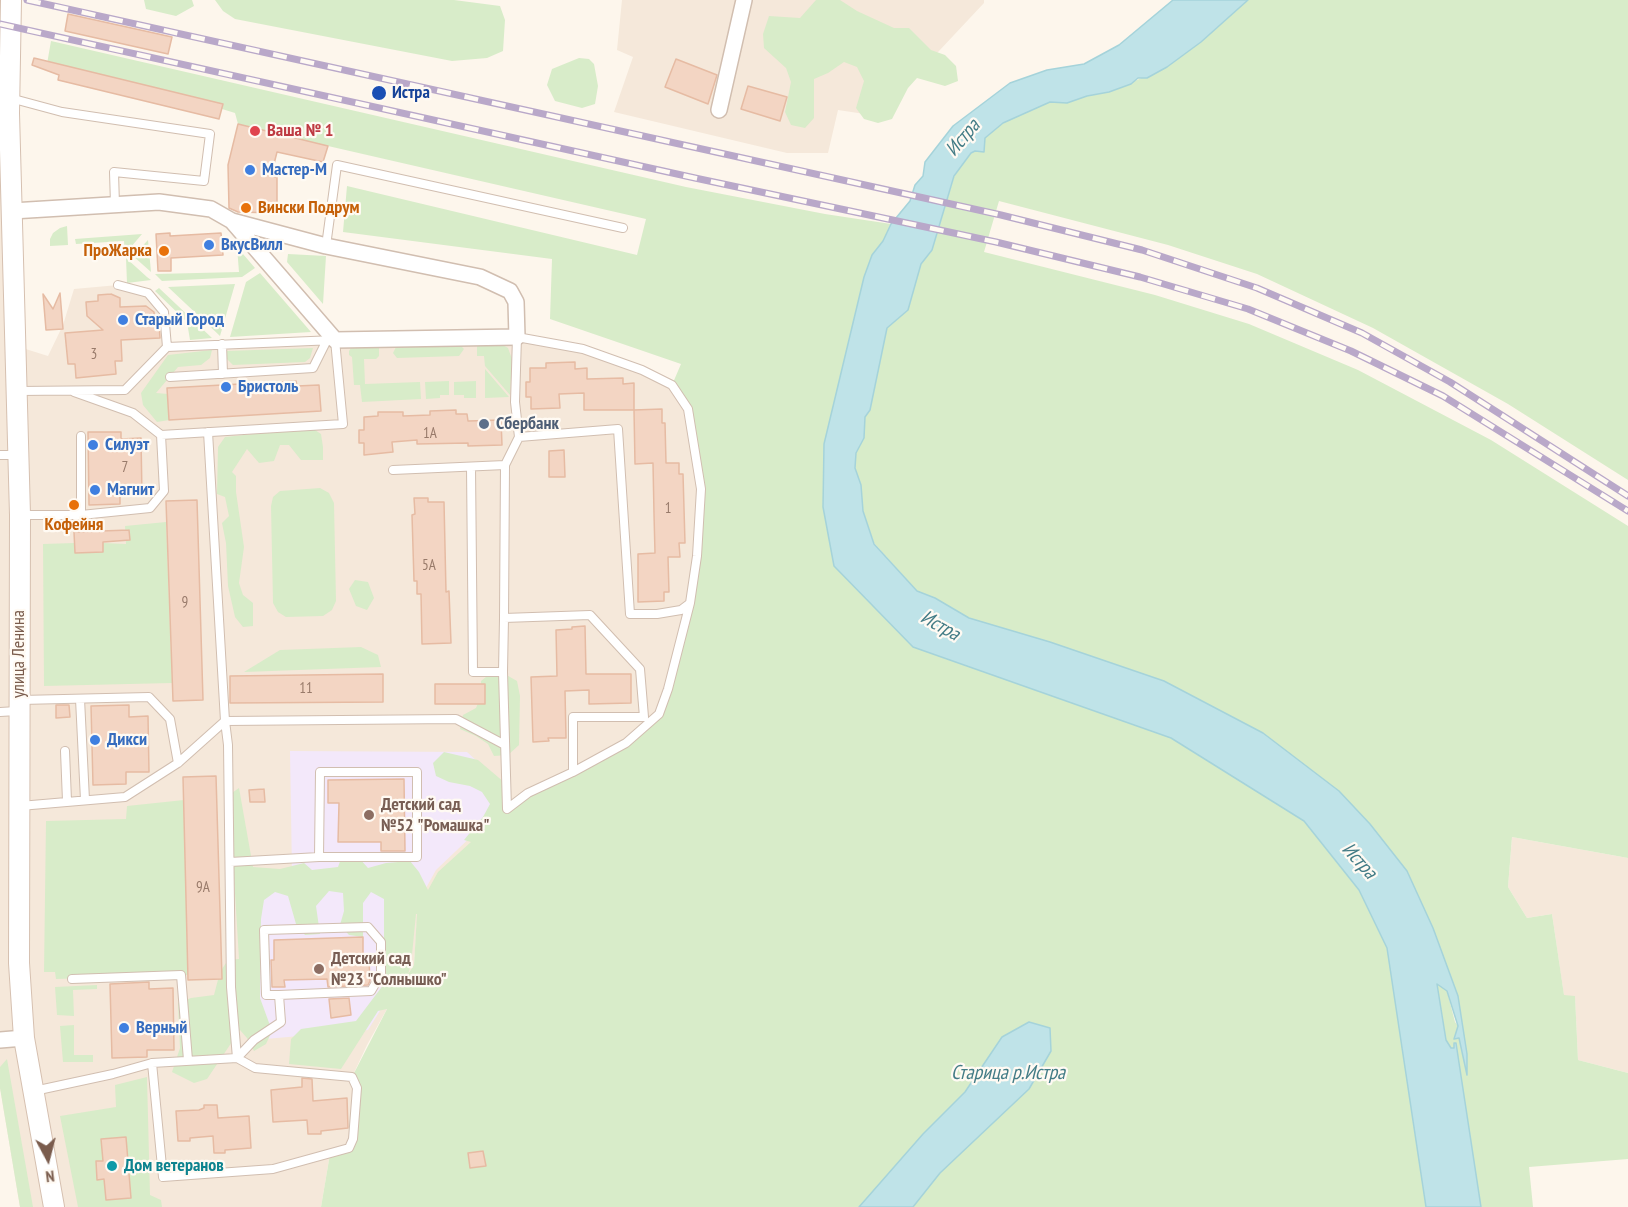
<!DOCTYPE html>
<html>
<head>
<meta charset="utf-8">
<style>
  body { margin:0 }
  #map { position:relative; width:1628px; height:1207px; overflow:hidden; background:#fdf6ec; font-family:"PT Sans Narrow",sans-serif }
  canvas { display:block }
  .north { position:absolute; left:18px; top:1129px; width:60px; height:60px; -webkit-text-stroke:4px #fffaf3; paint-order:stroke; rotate:173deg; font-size:16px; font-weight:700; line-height:24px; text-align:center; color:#7a5c4d }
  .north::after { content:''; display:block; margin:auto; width:21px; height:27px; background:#7a5c4d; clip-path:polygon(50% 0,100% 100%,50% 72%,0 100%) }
</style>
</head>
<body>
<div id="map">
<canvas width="1628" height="1207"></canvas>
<div class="north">N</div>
</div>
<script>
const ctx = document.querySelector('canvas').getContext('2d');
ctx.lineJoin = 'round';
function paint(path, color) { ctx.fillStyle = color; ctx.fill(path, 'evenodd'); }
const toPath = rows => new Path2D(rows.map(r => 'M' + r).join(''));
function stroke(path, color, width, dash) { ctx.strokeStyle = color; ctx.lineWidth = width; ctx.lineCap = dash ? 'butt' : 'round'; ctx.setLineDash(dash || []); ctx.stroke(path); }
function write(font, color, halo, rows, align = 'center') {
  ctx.font = font + ' "PT Sans Narrow",sans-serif'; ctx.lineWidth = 4.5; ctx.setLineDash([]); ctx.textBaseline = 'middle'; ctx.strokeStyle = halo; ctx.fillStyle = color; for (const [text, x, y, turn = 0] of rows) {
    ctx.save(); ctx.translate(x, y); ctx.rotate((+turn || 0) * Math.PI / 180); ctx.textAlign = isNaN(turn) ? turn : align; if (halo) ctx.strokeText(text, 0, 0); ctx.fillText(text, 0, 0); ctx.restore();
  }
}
paint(toPath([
  [622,0,984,0,984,3,878,116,838,110,828,153,787,153,614,112,633,57,617,50],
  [0,114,16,346,48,356,63,325,74,289,118,285,148,293,164,312,167,346,335,340,517,343,528,340,583,349,672,385,688,409,701,489,690,603,659,714,418,908,414,965,398,989,367,1045,352,1077,357,1088,349,1148,330,1154,321,1207,20,1207,0,1088],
  [1512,837,1628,858,1628,1073,1578,1060,1575,997,1564,996,1552,914,1527,918,1508,887]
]), '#f5e8da');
paint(toPath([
  [290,751,467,752,500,782,499,810,436,870,416,906,410,963,368,1030,254,1040,249,874,292,873]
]), '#f3e8fa');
paint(toPath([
  [144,0,192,0,194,6,176,16,146,9],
  [215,0,454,0,500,6,505,20,503,51,487,58,452,61,235,19,223,11],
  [816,0,840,0,857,11,894,28,909,28,931,50,945,55,956,66,958,81,945,86,917,78,908,88,892,119,878,123,864,119,856,108,864,81,857,67,844,62,828,73,814,79,814,118,805,128,791,125,785,112,791,82,786,68,764,48,763,34,769,16,800,18],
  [1248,0,1628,0,1628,480,1508,404,1373,328,1257,274,1168,245,999,201,984,252,1155,295,1249,324,1358,370,1491,440,1628,526,1628,858,1512,837,1508,887,1527,918,1552,914,1564,995,1575,996,1578,1060,1628,1073,1628,1159,1529,1167,1533,1207,1481,1207,1456,1043,1454,1043,1454,1048,1450,1048,1446,1040,1437,983,1447,991,1455,1022,1458,1026,1455,1039,1459,1038,1466,1071,1467,1054,1458,996,1407,871,1071,649,969,618,935,598,917,591,874,543,863,511,861,485,855,468,856,453,864,438,865,417,870,410,887,328,908,310,921,264,932,250,954,177,962,163,971,153,975,151,980,152,985,149,985,138,1003,123,1050,102,1067,103,1087,96,1109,92,1167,67,1201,42],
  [51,41,686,187,825,214,891,224,883,241,872,255,824,444,913,647,1171,738,1304,821,1359,890,1387,948,1426,1207,321,1207,330,1154,349,1148,357,1088,352,1077,387,1009,378,1011,341,1069,289,1064,291,1039,301,1029,356,1021,384,984,384,899,371,892,363,903,363,937,349,935,340,925,344,911,343,893,329,891,316,906,320,934,305,935,296,924,288,896,275,892,264,900,261,919,260,998,272,1031,266,1044,254,1051,247,1038,240,1030,207,1079,194,1083,172,1072,180,1048,178,1003,191,998,214,995,220,972,228,960,239,959,229,795,239,788,253,867,280,869,304,863,312,870,338,867,343,853,358,857,368,868,386,863,410,861,419,872,428,890,438,872,471,842,464,840,483,817,490,804,482,792,470,786,449,782,436,776,433,763,444,752,478,760,505,783,508,807,626,743,659,714,690,603,701,489,688,409,672,385,681,364,550,319,552,259,343,232,347,186,637,255,646,219,328,146,238,124,235,113,222,109,223,104,47,64],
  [416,914,417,914,414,965,408,974,411,965],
  [579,58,589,59,594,64,598,86,595,104,582,108,555,101,547,85,552,69],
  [67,226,68,245,50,246,50,239,53,233,60,228],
  [142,234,125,254,124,241,76,244,75,239],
  [148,240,151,272,133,256],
  [237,247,255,268,242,277,162,281,155,274,239,272],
  [288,254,326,256,323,304,287,262],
  [126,258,147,277,151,280,127,283],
  [260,273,311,332,230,337,246,282],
  [235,284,220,336,168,287],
  [159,288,212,338,190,340,187,322,155,291],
  [459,344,464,349,459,356,397,358,393,353,397,345],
  [477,344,501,344,508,348,512,359,510,395,485,366,484,356,477,356],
  [375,346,379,348,379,356,376,359,364,359,365,384,420,382,421,399,362,402,360,385,354,385,352,357,349,355,349,351,351,348],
  [313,348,310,358,305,362,233,365,227,359,226,351],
  [212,350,210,358,201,365,178,367,156,393,168,394,169,420,157,422,143,405,141,393,168,355],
  [485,369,509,397,485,398],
  [449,381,449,395,440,395,440,398,426,399,425,382],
  [476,381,476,398,464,398,464,395,454,395,454,382],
  [312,428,321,434,323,447,323,460,301,460,289,445,280,445,274,461,259,463,247,449,232,472,236,476,236,492,244,547,239,583,243,595,253,603,253,626,243,627,235,617,228,586,226,543,222,523,229,516,225,497,217,494,218,447,225,437],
  [320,488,329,493,334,503,336,601,332,610,323,616,286,617,278,612,273,603,271,506,273,497,280,491],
  [166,522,172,683,44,686,43,544,75,543,75,553,103,543,126,544,125,526],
  [355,580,368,582,374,598,367,610,356,606,349,589],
  [361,647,378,655,381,667,244,672,280,650],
  [496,669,517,681,520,696,519,745,508,755,494,756,488,744,476,736,460,729,463,715,476,708,481,696,481,681],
  [184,800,188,975,56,979,55,972,44,972,46,821,126,819,127,806],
  [97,985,97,989,73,990,74,1016,57,1015,55,987],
  [74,1025,74,1055,93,1055,93,1062,63,1062,60,1026],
  [7,1059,33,1207,20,1207,0,1088,0,1067],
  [147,1077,150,1195,161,1200,162,1207,78,1207,60,1116,116,1107,115,1085]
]), '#d8ecc9');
const water = toPath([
  [1173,0,1248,0,1201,42,1167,67,1147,78,1138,78,1131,84,1109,92,1087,96,1067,103,1050,102,1003,123,985,138,984,152,975,151,971,153,954,176,932,250,921,264,908,310,887,328,870,410,865,417,864,438,856,453,855,468,861,485,863,511,874,544,917,591,935,598,969,618,1050,642,1164,681,1263,733,1339,791,1370,824,1407,871,1433,928,1458,996,1467,1054,1467,1075,1459,1038,1454,1039,1458,1026,1447,991,1437,984,1446,1040,1451,1048,1454,1048,1454,1043,1456,1043,1481,1207,1426,1207,1387,948,1359,890,1304,821,1171,738,913,647,834,566,823,507,824,444,864,277,872,255,883,241,891,224,910,201,915,185,923,176,925,162,953,126,1010,83,1047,70,1084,64,1119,45,1173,0],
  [1029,1022,1050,1028,1051,1051,1029,1089,940,1173,913,1207,859,1207,923,1134,965,1092,1002,1037,1029,1022]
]);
paint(water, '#bfe3e8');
stroke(water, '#a5d3da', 1.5);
const building = toPath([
  [68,14,172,37,168,54,65,31,68,14],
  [34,58,223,104,219,119,58,80,59,75,32,65,34,58],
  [676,59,717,75,708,104,665,87,676,59],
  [748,86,787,97,780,121,741,109,748,86],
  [238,124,328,146,323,162,277,152,271,176,277,177,277,213,238,212,229,208,228,165,238,124],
  [170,233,170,236,221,233,223,255,171,258,171,271,158,271,156,234,170,233],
  [60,293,63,329,46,330,43,294,53,309,60,293],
  [111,294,120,298,120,307,146,306,154,312,155,324,159,324,160,338,121,340,122,361,115,361,116,374,76,378,75,364,68,364,65,333,103,330,87,316,86,302,98,301,98,295,111,294],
  [575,362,575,369,587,368,587,379,623,378,623,384,634,383,634,410,584,410,584,393,559,394,560,408,531,409,531,397,526,397,526,382,530,382,530,368,546,368,546,363,575,362],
  [296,381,297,386,319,385,321,411,169,420,167,388,296,381],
  [662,409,662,423,665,423,666,463,679,463,679,474,683,474,685,543,679,543,680,557,668,557,669,592,664,592,664,601,638,602,638,554,655,553,654,514,653,463,635,464,634,410,662,409],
  [456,410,456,414,467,414,468,421,501,420,502,445,468,446,468,443,417,444,417,440,392,442,393,452,364,455,364,443,359,443,359,430,364,430,364,417,378,416,378,412,403,412,403,416,430,415,430,411,456,410],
  [88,432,121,432,121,439,141,438,142,496,120,496,120,504,89,505,88,432],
  [564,450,565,477,549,477,549,451,564,450],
  [414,498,428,498,428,502,444,502,446,592,449,591,451,643,422,644,421,594,417,594,417,581,414,581,412,515,415,514,414,498],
  [197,500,203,700,173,701,166,501,197,500],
  [129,530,130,540,103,542,103,552,75,553,74,532,129,530],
  [585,626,586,674,631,674,631,703,589,704,589,690,565,691,566,738,548,738,549,741,533,742,531,677,557,676,556,630,572,629,572,627,585,626],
  [383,674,383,702,230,703,230,676,383,674],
  [435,684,485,684,485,704,435,704,435,684],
  [56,705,69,705,70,717,56,718,56,705],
  [129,705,129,717,148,716,149,772,126,772,126,784,93,785,91,706,129,705],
  [216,776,222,979,188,980,183,777,216,776],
  [404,779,405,851,381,851,381,842,338,842,339,803,328,803,328,780,404,779],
  [264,789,265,802,250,802,249,790,264,789],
  [363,937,363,960,369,960,370,981,368,985,328,987,327,979,284,980,285,987,272,987,271,960,274,960,274,940,363,937],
  [149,982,149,989,173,988,174,1050,147,1050,147,1057,112,1058,110,984,149,982],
  [349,998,351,1015,331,1018,329,999,349,998],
  [302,1078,312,1079,313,1101,347,1098,348,1128,321,1131,321,1134,308,1134,307,1120,273,1122,271,1090,302,1087,302,1078],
  [204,1105,217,1105,218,1118,249,1116,251,1148,225,1150,225,1153,214,1153,213,1136,190,1138,190,1141,178,1141,176,1111,199,1110,204,1108,204,1105],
  [126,1137,131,1198,106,1200,104,1179,97,1180,96,1161,103,1161,101,1139,126,1137],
  [483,1151,486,1166,470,1168,468,1153,483,1151]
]);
paint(building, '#f3d5c3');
stroke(building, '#e6bba3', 1.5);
const lane = toPath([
  [10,98,62,112,210,134,204,181,114,172,115,205],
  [326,246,337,165,623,228],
  [118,285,148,293,164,312,167,347],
  [222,344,223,374],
  [170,377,313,368,327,340],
  [18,391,125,390,167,347,335,340,343,424,161,435,133,413,74,392],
  [81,436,81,515],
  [519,437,618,429,630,614,657,614,681,610,689,604],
  [0,455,17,455],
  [471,467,473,672,503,672],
  [393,470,505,465,519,437,515,402,517,337,583,349,642,370,672,385,688,409,701,489,697,556,690,603,668,689,659,714,626,743,573,772],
  [21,515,81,515,150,508,164,491,161,435],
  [504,618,590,615,640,669,644,717,573,717,573,772,528,793,507,809,503,672,504,618,505,465],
  [80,699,85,800],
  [21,700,149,697,170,719,178,763],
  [0,712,17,711],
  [65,751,67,801],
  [20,806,125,797,178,763,225,721,456,719,505,745],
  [230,862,319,857,417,857,417,772,320,772,319,857],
  [72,979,181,975,188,1060],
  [152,1063,163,1177,273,1169,349,1148,353,1139,357,1088,352,1077,255,1068,237,1058,254,1040,281,1022,279,995,371,991,381,974,381,942,368,927,264,930,266,995,279,995],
  [34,1091,113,1074,152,1063,237,1058,231,987,228,745,225,721,208,432]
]);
const street = toPath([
  [719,110,744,0],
  [12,211,159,202,211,209,232,221,335,340,517,337,516,302,510,291,480,277,326,246,232,221],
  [0,1040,24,1038]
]);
const secondary = toPath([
  [11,0,9,113,20,515,19,963,24,1038,54,1207]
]);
stroke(lane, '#d1beb0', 10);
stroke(street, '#d1beb0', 18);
stroke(secondary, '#d6c0b0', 22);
stroke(lane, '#fff', 8);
stroke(street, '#fff', 15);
stroke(secondary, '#fff', 20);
const rail = toPath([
  [27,0,1001,215,1142,250,1257,288,1362,333,1450,382,1628,496],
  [0,24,695,178,996,242,1140,277,1248,309,1351,351,1443,396,1628,511]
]);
stroke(rail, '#b9a8c9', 7);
stroke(rail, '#fffaf3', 4.5, [14]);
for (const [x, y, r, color] of [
  [379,93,8,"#1a4fb4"],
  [255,131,6,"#e0444e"],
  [250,170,6,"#3f7fe0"],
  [246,208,6,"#e8710a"],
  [209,245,6,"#3f7fe0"],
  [164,251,6,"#e8710a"],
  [123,320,6,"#3f7fe0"],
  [226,387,6,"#3f7fe0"],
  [484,424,6,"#5c6f8a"],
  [93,445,6,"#3f7fe0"],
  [95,490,6,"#3f7fe0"],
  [74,505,6,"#e8710a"],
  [95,740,6,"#3f7fe0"],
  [369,815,6,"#8d6e63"],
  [319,969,6,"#8d6e63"],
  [124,1028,6,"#3f7fe0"],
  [112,1166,6,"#0f9aa8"]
]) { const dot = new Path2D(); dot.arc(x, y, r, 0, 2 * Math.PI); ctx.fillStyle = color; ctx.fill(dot); stroke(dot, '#fffaf3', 2); }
write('15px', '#987a6a', null, [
  ["3",94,355],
  ["1А",430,434],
  ["7",125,468],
  ["1",668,509],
  ["5А",429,566],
  ["9",185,603],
  ["11",306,689],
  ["9А",203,888]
]);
write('bold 18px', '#164399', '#fffaf3', [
  ["Истра",392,93]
], 'left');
write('bold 18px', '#be3a42', '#fffaf3', [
  ["Ваша № 1",267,131]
], 'left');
write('bold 18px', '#366cbe', '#fffaf3', [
  ["Мастер-М",262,170],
  ["ВкусВилл",221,245],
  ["Старый Город",135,320],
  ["Бристоль",238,387],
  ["Силуэт",105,445],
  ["Магнит",107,490],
  ["Дикси",107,740],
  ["Верный",136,1028]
], 'left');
write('bold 18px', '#c56008', '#fffaf3', [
  ["Вински Подрум",258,208],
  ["ПроЖарка",152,251,"right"],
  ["Кофейня",74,525,"center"]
], 'left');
write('bold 18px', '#4e5e75', '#fffaf3', [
  ["Сбербанк",496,424]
], 'left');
write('18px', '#7a5c4d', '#fffaf3', [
  ["улица Ленина",19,654,-90]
]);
write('bold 18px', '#785e54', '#fffaf3', [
  ["Детский сад",381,805],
  ["№52 \"Ромашка\"",381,826],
  ["Детский сад",331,959],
  ["№23 \"Солнышко\"",331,980]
], 'left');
write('bold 18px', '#0d838f', '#fffaf3', [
  ["Дом ветеранов",124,1166]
], 'left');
write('italic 20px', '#437c86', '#fffaf3', [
  ["Истра",963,138,-50],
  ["Истра",940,626,29],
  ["Истра",1359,861,48],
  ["Старица р.Истра",1008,1073]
]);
</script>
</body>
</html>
